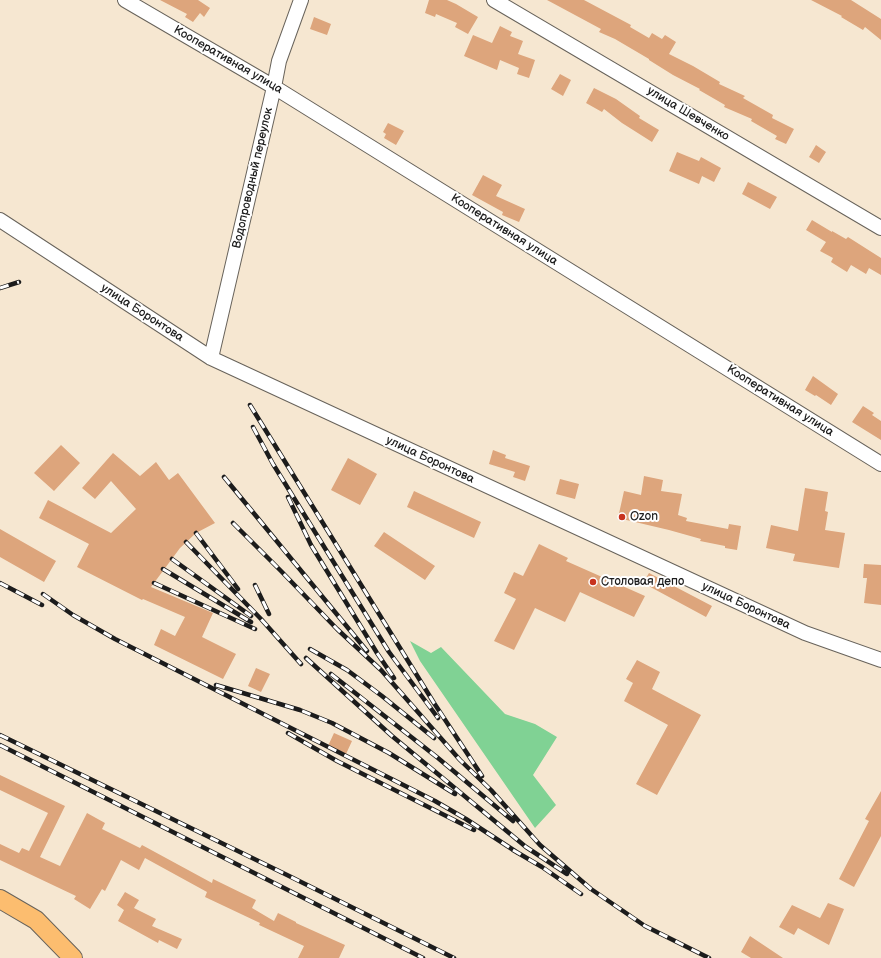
<!DOCTYPE html>
<html>
<head>
<meta charset="utf-8">
<style>
  body { margin:0 }
  canvas { display:block; background:#f6e7d1 }
</style>
</head>
<body>
<canvas width="881" height="958"></canvas>
<script>
const ctx = document.querySelector('canvas').getContext('2d');
ctx.lineJoin = 'round';
function paint(path, color) { ctx.fillStyle = color; ctx.fill(path, 'evenodd'); }
const toPath = rows => new Path2D(rows.map(r => 'M' + r).join(''));
function stroke(path, color, width, dash) { ctx.strokeStyle = color; ctx.lineWidth = width; ctx.lineCap = dash ? 'butt' : 'round'; ctx.setLineDash(dash || []); ctx.stroke(path); }
function write(font, color, halo, rows, align = 'center') {
  ctx.font = font + ' "Balsamiq Sans",sans-serif'; ctx.lineWidth = 4; ctx.setLineDash([]); ctx.textBaseline = 'middle'; ctx.strokeStyle = halo; ctx.fillStyle = color; for (const [text, x, y, turn = 0] of rows) {
    ctx.save(); ctx.translate(x, y); ctx.rotate((+turn || 0) * Math.PI / 180); ctx.textAlign = isNaN(turn) ? turn : align; if (halo) ctx.strokeText(text, 0, 0); ctx.fillText(text, 0, 0); ctx.restore();
  }
}
paint(toPath([
  [410,641,431,653,441,647,505,714,535,724,557,737,533,775,556,805,535,828,420,661]
]), '#80d294');
paint(toPath([
  [160,0,198,0,210,8,204,17,200,13,193,22,185,17,187,14],
  [429,0,447,0,456,4,478,17,468,34,455,27,457,23,436,14,435,17,425,13],
  [547,0,584,0,631,25,630,27,649,38,652,33,662,39,665,35,676,42,669,54,693,66,720,82,719,84,745,96,743,98,773,115,772,118,794,129,786,144,775,139,777,136,751,121,752,119,724,107,725,105,699,90,700,89,673,75,649,60,649,59,615,39,599,32,601,29],
  [811,0,851,0,881,19,881,40,865,27,863,30,841,17,842,16],
  [314,17,331,24,327,35,310,29],
  [500,26,512,32,510,36,523,41,518,54,535,60,529,78,517,74,519,68,500,60,497,70,464,56,473,35,492,43],
  [560,74,571,80,563,96,551,89],
  [594,88,616,99,640,116,639,118,659,130,652,142,622,123,604,109,602,112,586,103],
  [388,123,404,131,396,145,384,138,386,134,383,132],
  [816,145,826,152,819,163,809,157],
  [677,152,699,161,701,157,721,168,714,182,702,176,699,184,669,171],
  [483,175,502,185,496,196,525,209,519,222,502,215,503,212,472,195],
  [748,182,777,197,770,209,742,194],
  [812,220,832,232,832,231,846,239,848,237,881,258,881,275,869,268,866,274,851,265,847,272,831,262,833,258,820,251,826,242,806,230],
  [813,376,838,394,831,405,816,395,815,396,805,390],
  [863,406,874,413,872,415,881,421,881,440,852,422],
  [61,445,80,463,54,491,34,473],
  [493,450,506,455,505,458,530,466,525,481,513,477,515,472,489,464],
  [113,453,140,476,156,462,169,480,178,473,215,523,196,533,180,548,151,587,213,613,202,637,236,654,223,679,154,645,161,629,175,636,185,617,143,599,142,600,77,567,89,544,39,518,48,500,111,533,136,509,111,481,95,499,82,488],
  [348,458,377,474,360,505,331,490],
  [644,476,663,480,661,491,682,494,678,515,687,518,686,521,728,529,729,524,741,526,737,550,725,548,725,546,700,541,701,539,669,530,618,518,624,491,641,495],
  [560,479,579,484,575,499,556,494],
  [805,488,828,492,825,511,828,512,825,530,845,533,839,568,793,561,795,554,766,548,771,525,798,531],
  [414,491,481,522,474,538,407,507],
  [0,529,56,561,44,582,0,557],
  [384,532,435,566,425,580,374,546],
  [539,544,568,558,566,561,645,596,634,617,580,592,565,622,535,608,514,650,494,641,516,599,504,593,514,572,523,576],
  [864,564,881,565,881,605,864,603,867,578,863,578],
  [649,573,712,606,706,617,643,583],
  [637,660,660,672,652,689,701,715,657,795,636,784,668,725,624,701,633,683,626,679],
  [256,668,270,674,261,692,248,686],
  [334,733,352,741,346,754,328,746],
  [0,775,65,806,40,857,60,866,87,813,105,823,102,829,140,848,142,845,212,883,213,879,256,900,252,908,274,921,278,913,296,922,296,923,345,945,339,958,298,958,304,946,259,925,260,923,205,897,207,892,145,858,139,870,121,860,105,891,102,889,90,909,74,899,76,896,0,860,0,844,19,853,22,848,29,851,48,813,0,790],
  [881,791,881,836,854,887,839,879,869,821,865,819],
  [125,892,139,900,134,908,156,919,152,926,182,939,177,949,159,940,158,943,118,921,124,910,117,905],
  [828,903,844,909,829,945,798,928,794,935,779,927,792,905,820,918],
  [750,936,783,958,751,958,741,952]
]), '#dda57c');
const minor = toPath([
  [125,0,274,87,881,464],
  [494,0,881,228],
  [0,220,211,358,805,633,881,660],
  [211,358,274,87,279,61,301,0]
]);
const major = toPath([
  [0,899,36,920,73,958]
]);
stroke(minor, '#68635b', 16);
stroke(major, '#68635b', 20);
stroke(minor, '#fff', 14);
stroke(major, '#fcbd6f', 18);
const rail = toPath([
  [0,288,19,282],
  [250,405,434,703,482,776],
  [253,427,273,464,389,652,438,718],
  [224,477,367,651],
  [288,497,311,545,377,653,394,678],
  [233,523,281,571,337,629,381,670,460,760,491,790,540,845,591,889,607,900,645,926,709,958],
  [196,533,238,589],
  [186,542,261,619,301,664],
  [172,559,251,616],
  [163,569,251,622],
  [0,583,42,605],
  [154,583,255,629],
  [255,585,269,614],
  [43,594,73,615,115,639,435,801,466,819,518,853],
  [310,649,347,670,382,696,434,738],
  [306,658,392,736,526,847,567,874],
  [331,674,438,758,513,821],
  [216,685,300,710,332,723,389,753,455,794],
  [288,733,337,761,474,830],
  [0,735,283,873,454,958],
  [0,745,423,958],
  [513,850,542,867,581,894]
]);
stroke(rail, '#1c1c1c', 4.5);
stroke(rail, '#fff', 3, [9]);
for (const [x, y, r, color] of [
  [622,517,4,"#c8321e"],
  [593,582,4,"#c8321e"]
]) { const dot = new Path2D(); dot.arc(x, y, r, 0, 2 * Math.PI); ctx.fillStyle = color; ctx.fill(dot); stroke(dot, '#fff', 1.5); }
write('12px', '#1c1c1c', '#fff', [
  ["Кооперативная улица",228,60,30],
  ["улица Шевченко",688,114,31],
  ["Водопроводный переулок",253,178,-77],
  ["Кооперативная улица",504,230,32],
  ["улица Боронтова",142,313,33],
  ["Кооперативная улица",780,401,32],
  ["улица Боронтова",430,460,25],
  ["улица Боронтова",746,606,25]
]);
write('12px', '#1c1c1c', '#fff', [
  ["Ozon",630,517],
  ["Столовая депо",601,582]
], 'left');
</script>
</body>
</html>
